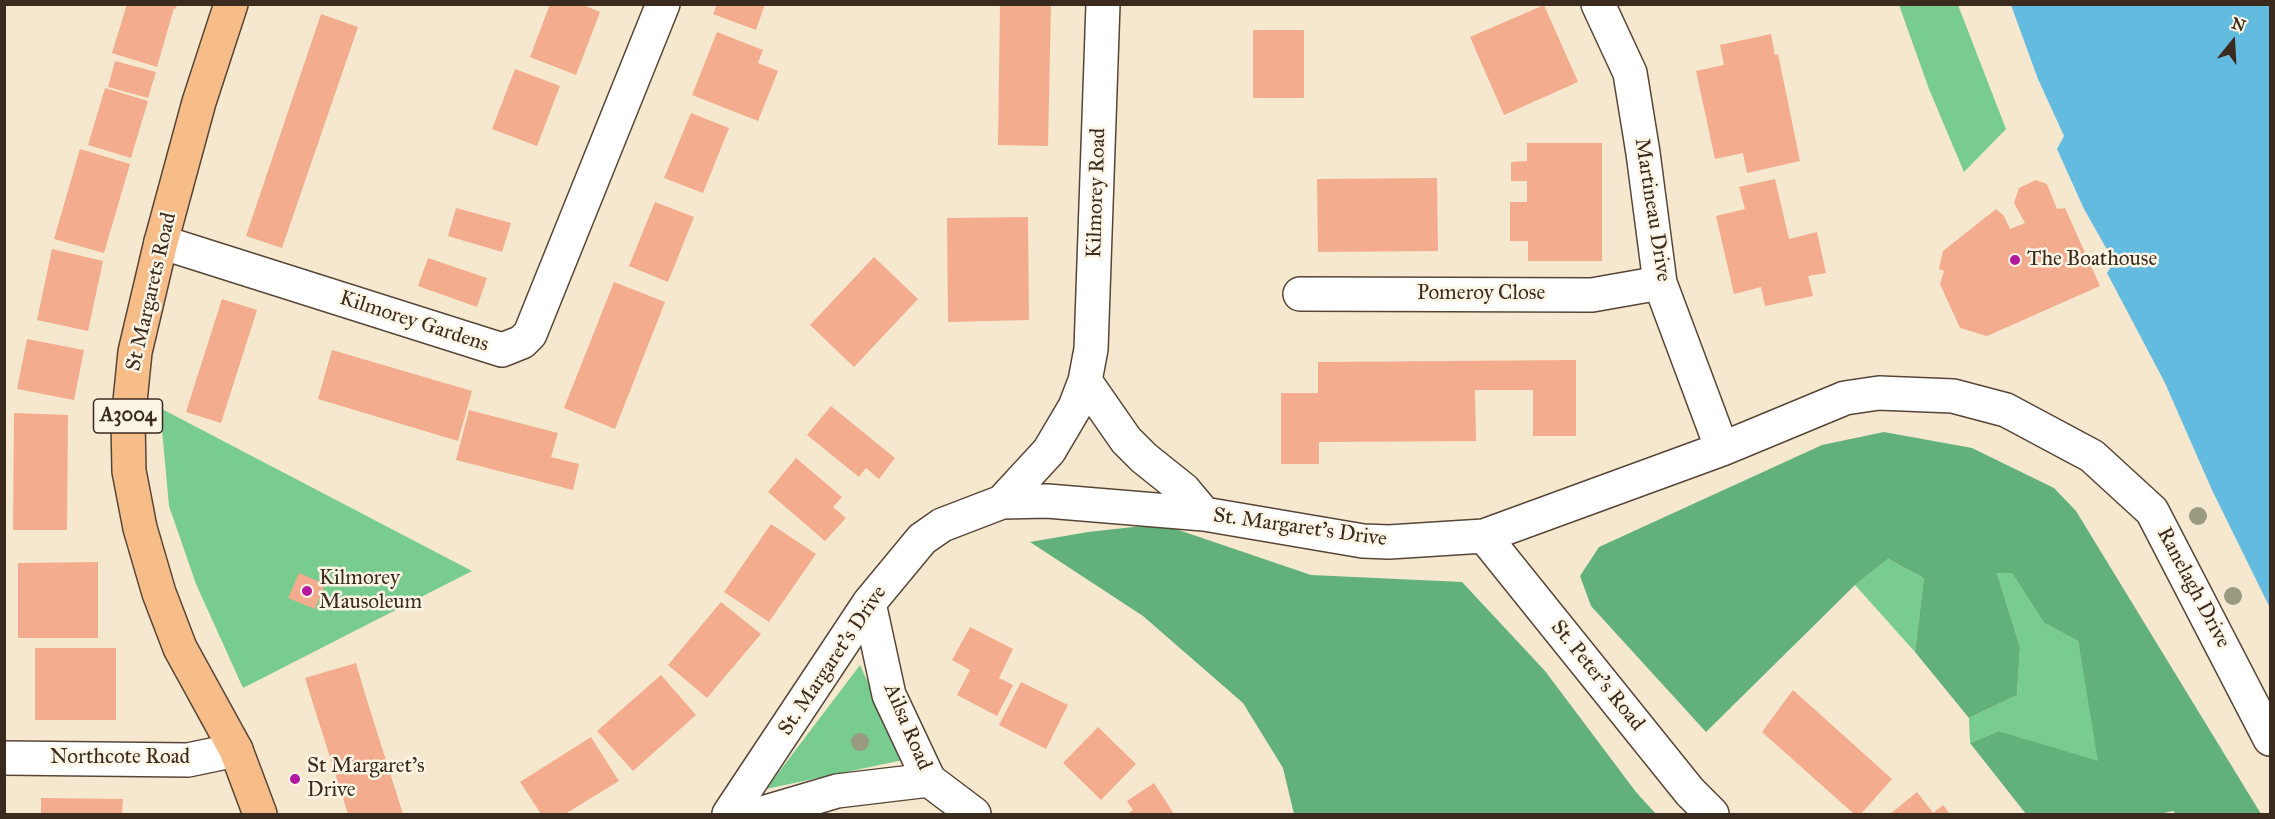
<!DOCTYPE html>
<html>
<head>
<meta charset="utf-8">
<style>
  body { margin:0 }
  #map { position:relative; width:2275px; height:819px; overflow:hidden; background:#f6e8ce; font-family:"IM FELL Great Primer",serif }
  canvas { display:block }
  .frame { position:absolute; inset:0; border:6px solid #3b2a1e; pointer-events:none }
  .north { position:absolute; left:2203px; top:12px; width:60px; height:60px; -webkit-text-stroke:4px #fcf5e5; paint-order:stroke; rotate:18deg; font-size:16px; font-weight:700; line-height:24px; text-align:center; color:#3b2a1e }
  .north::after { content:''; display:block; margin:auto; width:21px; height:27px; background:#3b2a1e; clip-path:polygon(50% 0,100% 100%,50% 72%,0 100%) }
</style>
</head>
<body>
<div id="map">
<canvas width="2275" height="819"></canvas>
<div class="frame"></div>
<div class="north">N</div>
</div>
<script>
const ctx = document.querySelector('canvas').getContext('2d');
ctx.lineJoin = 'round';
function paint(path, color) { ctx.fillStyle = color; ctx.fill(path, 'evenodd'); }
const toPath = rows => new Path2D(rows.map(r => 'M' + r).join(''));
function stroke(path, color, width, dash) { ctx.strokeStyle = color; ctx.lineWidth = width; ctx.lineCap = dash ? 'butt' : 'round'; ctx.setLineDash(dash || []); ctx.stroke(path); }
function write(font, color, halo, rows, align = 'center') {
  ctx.font = font + ' "IM FELL Great Primer",serif'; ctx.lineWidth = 5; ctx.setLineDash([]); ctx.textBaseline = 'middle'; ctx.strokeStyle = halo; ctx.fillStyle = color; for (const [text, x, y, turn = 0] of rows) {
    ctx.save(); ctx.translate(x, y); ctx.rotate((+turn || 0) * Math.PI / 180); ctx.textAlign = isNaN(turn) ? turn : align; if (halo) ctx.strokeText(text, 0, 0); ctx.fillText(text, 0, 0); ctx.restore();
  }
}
paint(toPath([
  [1899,5,1958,5,2006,129,1964,172,1929,89],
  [160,408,472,571,243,688,196,584,169,506],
  [1888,559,1924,578,1915,652,1855,585],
  [1997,573,2012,573,2044,623,2078,641,2099,762,1999,731,1970,743,1969,718,2017,695,2020,647],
  [860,665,903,760,766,789]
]), '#79cc8f');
paint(toPath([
  [1884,432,1972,448,2054,488,2076,511,2261,814,2176,814,2173,811,2159,814,2026,814,1970,743,1999,731,2098,761,2078,641,2044,623,2012,573,1997,573,2020,647,2017,695,1969,718,1915,652,1924,578,1888,559,1855,585,1706,732,1591,606,1580,576,1599,547,1822,445],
  [1161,524,1311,575,1462,582,1545,671,1636,792,1656,814,1294,814,1283,768,1243,703,1143,616,1030,542,1088,532]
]), '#62b07a');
paint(toPath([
  [2011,5,2270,5,2270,608,2212,490,2165,383,2107,273,2114,262,2084,209,2057,149,2064,136,2038,79]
]), '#63bbe0');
paint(toPath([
  [127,4,177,4,176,9,174,8,157,67,112,53],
  [550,4,581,4,600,12,576,75,530,57],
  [717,4,765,4,756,30,713,14],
  [1000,4,1051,4,1048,146,998,145],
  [1544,5,1578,82,1504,115,1470,37],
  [321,14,358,27,282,248,246,236],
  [1253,30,1304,30,1304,98,1253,98],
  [717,32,763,50,758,63,778,71,758,121,692,95],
  [1771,34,1775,55,1778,54,1800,161,1747,173,1743,153,1715,159,1696,71,1724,65,1720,45],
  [115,61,156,72,148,98,108,87],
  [515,69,560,86,537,146,492,129],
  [105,88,148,101,131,158,88,145],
  [691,113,729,128,703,193,664,178],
  [1527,143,1602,143,1602,261,1528,261,1528,241,1510,241,1510,202,1527,202,1527,181,1511,181,1511,162,1527,161],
  [80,149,130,164,104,253,54,239],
  [1437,178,1438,251,1318,252,1317,179],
  [1775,179,1789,239,1817,232,1826,273,1808,276,1813,296,1765,306,1761,287,1734,294,1716,216,1745,209,1739,187],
  [2036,180,2047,184,2057,209,2065,208,2100,286,1987,336,1960,328,1940,284,1944,271,1939,269,1943,251,1996,209,2004,216,2010,229,2025,223,2014,203,2019,188],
  [655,202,694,217,668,282,629,266],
  [456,208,511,223,502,252,448,236],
  [1028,217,1029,320,948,322,947,218],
  [52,249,103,261,88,331,37,320],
  [874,257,918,299,854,367,810,325],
  [428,258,487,278,477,307,418,286],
  [614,282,665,302,615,429,564,408],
  [222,299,257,310,221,423,186,412],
  [27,339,84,350,74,400,17,389],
  [332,350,472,391,458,441,318,399],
  [1576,360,1576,436,1533,436,1533,390,1475,390,1476,441,1319,442,1319,464,1281,464,1281,393,1318,393,1318,362],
  [831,406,895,458,879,479,866,468,859,477,807,435],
  [469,410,558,433,551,457,579,464,573,490,456,460],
  [14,413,68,415,67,530,13,530],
  [796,458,842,497,833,507,846,518,825,541,768,492],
  [771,524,816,554,769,622,724,592],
  [98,562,98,638,18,638,18,563],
  [299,573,325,584,315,609,288,598],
  [721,602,761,634,707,698,668,665],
  [970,627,1013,649,999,678,1013,685,997,716,957,695,970,670,952,660],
  [35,648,116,648,116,720,35,720],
  [356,663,365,694,403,814,348,814,315,710,305,678],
  [661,675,696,715,633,771,597,731],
  [1021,682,1068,705,1046,749,999,725],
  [1793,690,1892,779,1861,814,1854,814,1762,732],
  [1098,727,1136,764,1101,800,1063,763],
  [591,737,619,781,565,814,541,814,520,782],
  [1154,783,1174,814,1127,814,1133,810,1127,801],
  [1917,792,1933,813,1943,805,1950,814,1890,814],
  [41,798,123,799,122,814,41,814]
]), '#f4ac8e');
const minor = toPath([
  [1598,4,1630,73,1643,153,1660,283,1722,449],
  [161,242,502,350,522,342,530,334,663,4],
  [1300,294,1592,295,1660,283],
  [1085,381,1126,440,1144,458,1184,490,1204,514],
  [1002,502,1049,451,1075,407,1085,381,1091,349,1103,4],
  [1484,536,1690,792,1712,814],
  [869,603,889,695,929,780],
  [4,758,188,760,236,750],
  [729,814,869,603,922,539,942,525,1002,502,1047,501,1204,514,1363,541,1389,542,1484,536,1722,449,1845,398,1879,393,1953,396,2006,410,2092,456,2152,511,2270,739],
  [759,814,837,791,929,780,974,814]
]);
const major = toPath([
  [231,4,199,102,161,242,135,352,128,421,129,471,140,528,159,593,180,648,236,750,260,814]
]);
stroke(minor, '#574638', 36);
stroke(major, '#574638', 36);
stroke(minor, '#fff', 33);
stroke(major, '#f7bd88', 33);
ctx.fillStyle = '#9a9a80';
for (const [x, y] of [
  [2198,516],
  [2233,596],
  [860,742]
]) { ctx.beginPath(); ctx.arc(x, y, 9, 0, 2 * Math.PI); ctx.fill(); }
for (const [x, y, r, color] of [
  [2015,260,6,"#b5179e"],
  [307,591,6,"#b5179e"],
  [295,779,6,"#b5179e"]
]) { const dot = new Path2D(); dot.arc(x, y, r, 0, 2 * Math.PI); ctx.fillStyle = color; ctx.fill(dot); stroke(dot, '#fcf5e5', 2); }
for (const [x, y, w] of [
  [128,416,69]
]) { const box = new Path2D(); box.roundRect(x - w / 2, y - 17, w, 34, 4.5); ctx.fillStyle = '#fcf5e5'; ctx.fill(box); stroke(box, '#3b2a1e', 1.5); }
write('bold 20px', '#3b2a1e', null, [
  ["A3004",128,416]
]);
write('21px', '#3b2a1e', '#fcf5e5', [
  ["Kilmorey Road",1097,193,-88],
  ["Martineau Drive",1652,210,81],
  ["St Margarets Road",152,292,-77],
  ["Pomeroy Close",1481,294],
  ["Kilmorey Gardens",414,322,18],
  ["St. Margaret's Drive",1300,528,8],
  ["Ranelagh Drive",2193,588,62],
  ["St. Margaret's Drive",833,661,-56],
  ["St. Peter's Road",1597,676,51],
  ["Ailsa Road",907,727,67],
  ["Northcote Road",120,758]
]);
write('21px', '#3b2a1e', '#fcf5e5', [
  ["The Boathouse",2027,260],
  ["Kilmorey",319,579],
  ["Mausoleum",319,603],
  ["St Margaret's",307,767],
  ["Drive",307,791]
], 'left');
</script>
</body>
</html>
